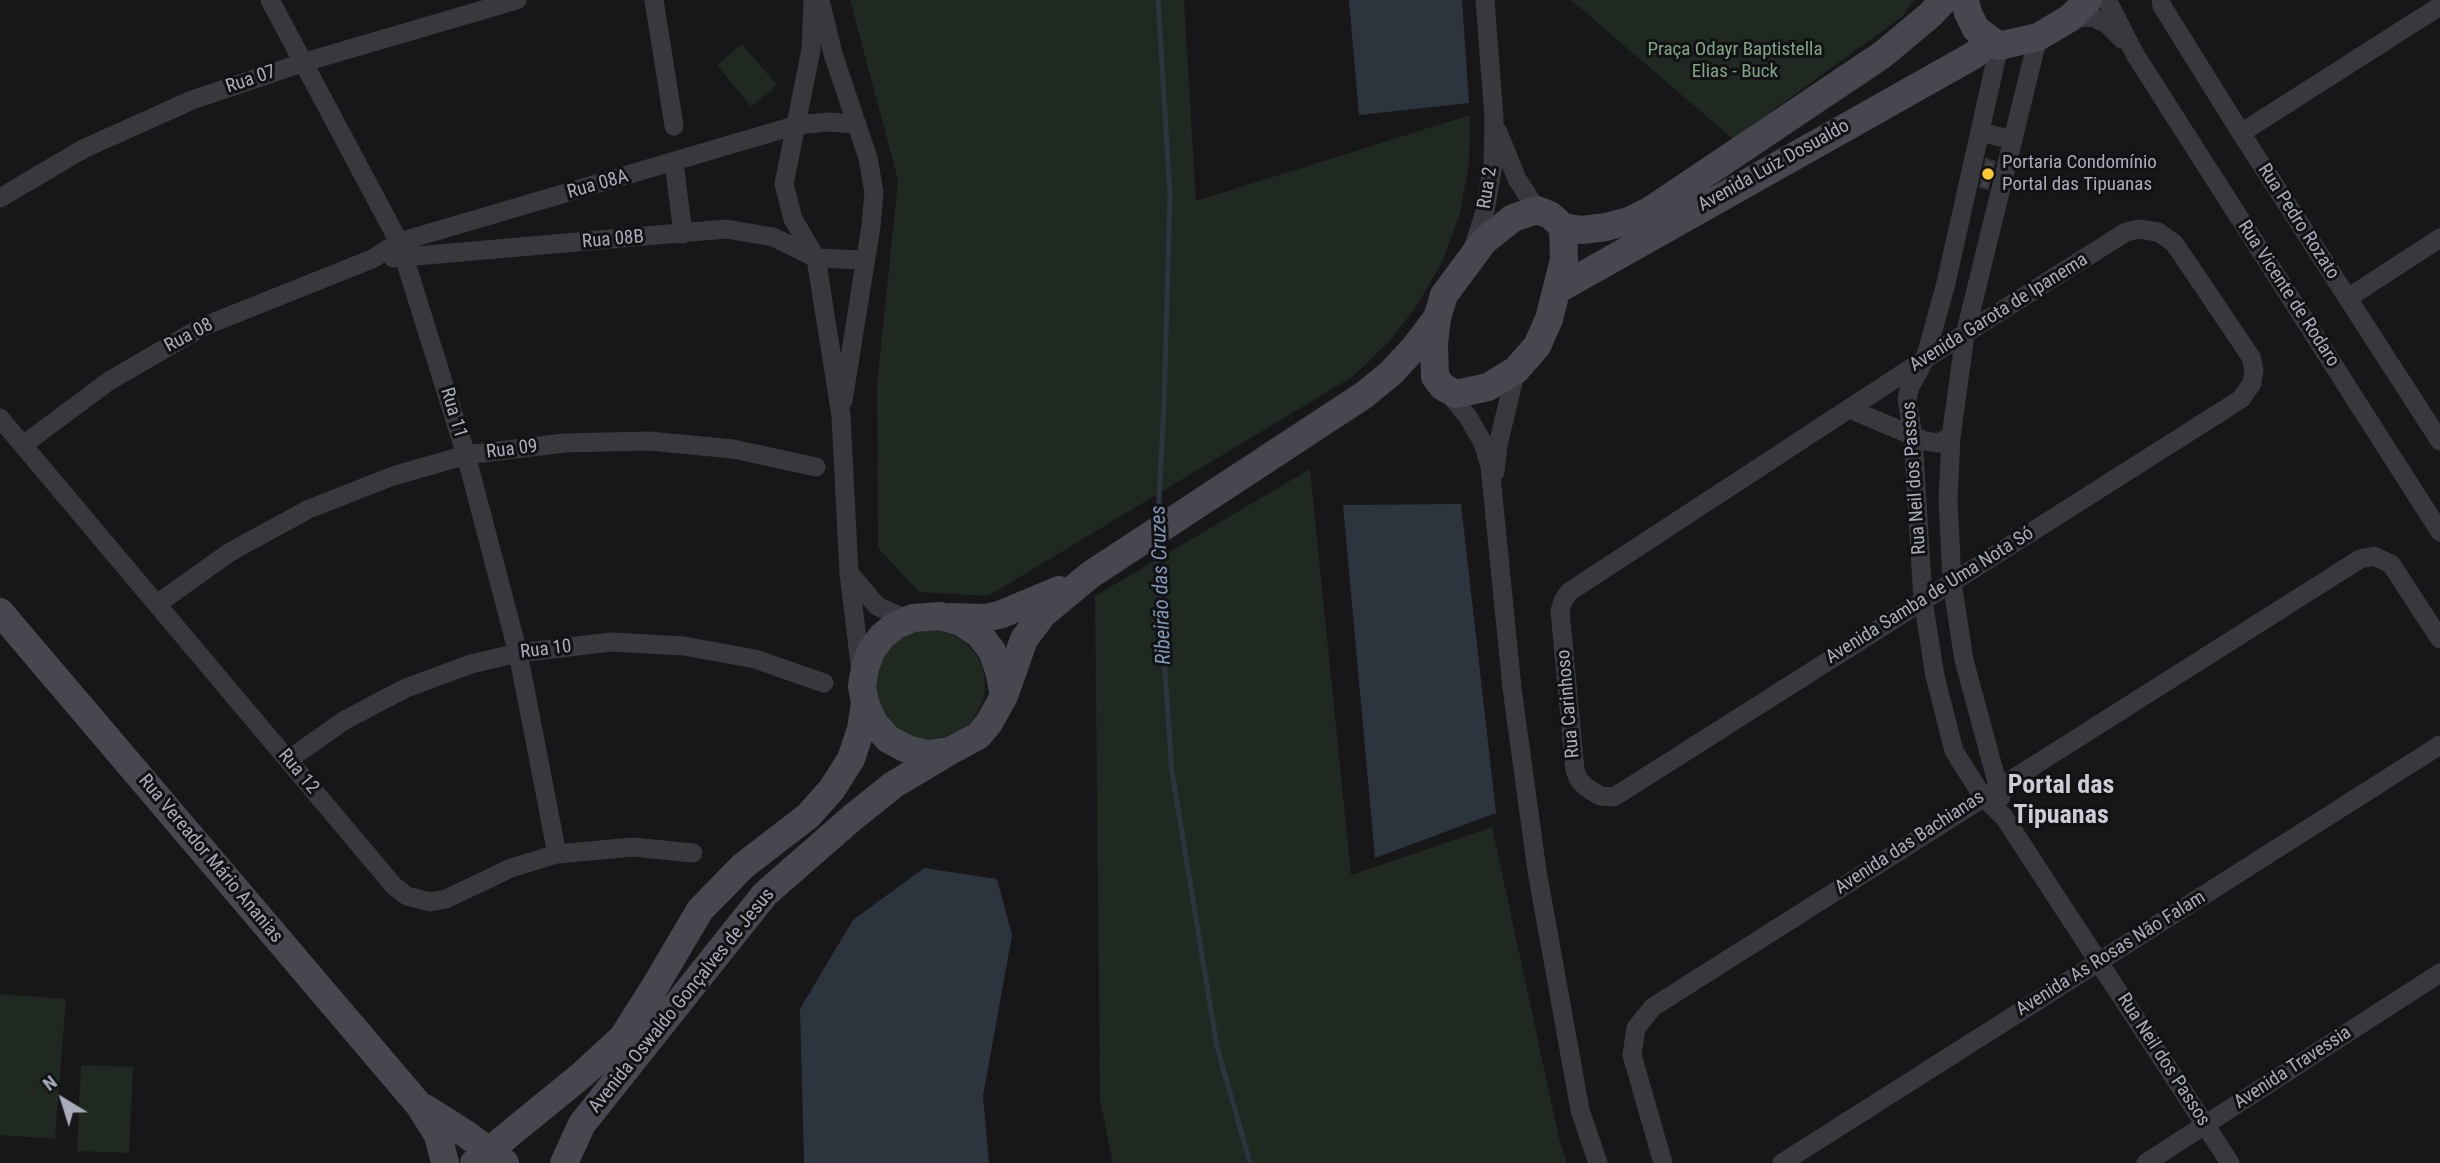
<!DOCTYPE html>
<html>
<head>
<meta charset="utf-8">
<style>
  body { margin:0 }
  #map { position:relative; width:2440px; height:1163px; overflow:hidden; background:#171719; font-family:"Roboto Condensed",sans-serif }
  canvas { display:block }
  .north { position:absolute; left:28px; top:1065px; width:70px; height:70px; -webkit-text-stroke:5px #121214; paint-order:stroke; rotate:322deg; font-size:19px; font-weight:700; line-height:28px; text-align:center; color:#a9adba }
  .north::after { content:''; display:block; margin:auto; width:24px; height:32px; background:#a9adba; clip-path:polygon(50% 0,100% 100%,50% 72%,0 100%) }
</style>
</head>
<body>
<div id="map">
<canvas width="2440" height="1163"></canvas>
<div class="north">N</div>
</div>
<script>
const ctx = document.querySelector('canvas').getContext('2d');
ctx.lineJoin = 'round';
function paint(path, color) { ctx.fillStyle = color; ctx.fill(path, 'evenodd'); }
const toPath = rows => new Path2D(rows.map(r => 'M' + r).join(''));
function stroke(path, color, width, dash) { ctx.strokeStyle = color; ctx.lineWidth = width; ctx.lineCap = dash ? 'butt' : 'round'; ctx.setLineDash(dash || []); ctx.stroke(path); }
function write(font, color, halo, rows, align = 'center') {
  ctx.font = font + ' "Roboto Condensed",sans-serif'; ctx.lineWidth = 6; ctx.setLineDash([]); ctx.textBaseline = 'middle'; ctx.strokeStyle = halo; ctx.fillStyle = color; for (const [text, x, y, turn = 0] of rows) {
    ctx.save(); ctx.translate(x, y); ctx.rotate((+turn || 0) * Math.PI / 180); ctx.textAlign = isNaN(turn) ? turn : align; if (halo) ctx.strokeText(text, 0, 0); ctx.fillText(text, 0, 0); ctx.restore();
  }
}
paint(toPath([
  [850,0,1184,0,1196,201,1470,115,1469,164,1460,213,1443,260,1418,304,1388,343,1352,377,988,596,919,592,878,548,877,386,898,180],
  [1571,0,1914,0,1902,17,1733,139],
  [742,44,777,85,751,107,717,65],
  [1310,469,1351,875,1492,827,1559,1138,1567,1163,1113,1163,1100,1100,1095,596],
  '875 685a55 55 0 1 1 110 0a55 55 0 1 1-110 0Z',
  [0,994,66,999,55,1139,0,1135],
  [81,1065,133,1067,129,1153,77,1151]
]), '#1f2821');
paint(toPath([
  [1349,0,1462,0,1469,103,1359,115],
  [1461,504,1496,813,1375,858,1343,505],
  [924,868,997,879,1012,935,983,1096,989,1163,804,1163,800,1009,853,920]
]), '#2c353e');
paint(toPath([
  [1994,163,1997,165,1991,189,1985,187]
]), '#0007');
stroke(toPath([
  [1158,0,1170,194,1164,405,1158,518],
  [1156,541,1172,772,1217,1047,1250,1163]
]), '#2c353e', 5);
const building = toPath([
  [1986,159,1995,162,1988,189,1980,187,1986,159]
]);
paint(building, '#414246');
stroke(building, '#323135', 2);
stroke(toPath([
  [270,0,399,242,404,257,466,455,518,653,557,854],
  [654,0,674,126],
  [813,0,811,50,784,184,793,219,816,258,841,416,849,573,861,672],
  [820,0,833,54,868,158,874,192,871,226,843,401],
  [2107,0,2136,56,2440,532],
  [2161,0,2162,6,2241,133,2440,441],
  [2070,18,2093,17,2107,24,2122,39],
  [1999,46,1946,283,1925,359,1910,387,1907,398,1913,437,1923,600,1935,676,1954,751,1983,797,2004,817,2230,1163],
  [1498,132,1517,179,1537,210],
  [1980,132,2013,140],
  [2241,133,2440,6],
  [674,163,683,234],
  [0,198,83,149,192,100,305,62,517,0],
  [2139,229,2158,232,2174,243,2251,357,2254,370,2252,383,2241,399,1614,797,1600,796,1586,787,1579,780,1575,770,1560,611,1563,601,1569,592,1925,359,2126,232,2139,229],
  [1473,249,1485,211,1493,165,1494,118,1485,0],
  [393,258,726,229,773,237,816,258,864,260],
  [2348,298,2440,238],
  [1445,389,1468,417,1483,443,1490,466,1512,688,1537,871,1580,1110,1598,1163],
  [1850,409,1925,441,1938,443,1951,437],
  [0,418,394,886,407,896,430,902,446,899,511,868,557,854,633,847,693,853],
  [23,445,109,381,202,327,372,259,399,242,797,125,828,122,857,124],
  [1495,472,1498,445,1516,370],
  [849,573,877,606,899,616,913,618],
  [157,604,230,552,309,509,393,476,466,455,564,443,649,441,733,449,816,467],
  [288,760,345,720,406,688,471,664,518,653,611,642,684,646,755,659,824,683],
  [2001,797,1964,660,1952,582,1948,499,1951,437,1965,335,2038,37],
  [1663,1163,1632,1055,1636,1028,1653,1007,2360,559,2374,556,2391,564,2440,639],
  [1782,1163,2440,745],
  [2146,1163,2440,973]
]), '#38383f', 19);
stroke(toPath([
  [1965,0,1968,13,1976,29,1999,46,2038,37,2070,18,2088,0],
  [1537,210,1550,215,1563,227,1564,260,1549,319,1537,346,1516,370,1488,387,1456,394,1443,387,1435,377,1434,344,1437,318,1444,295,1484,241,1513,218,1537,210],
  [1563,227,1582,230,1606,227,1629,221,1651,210,1882,55,1930,15,1944,0],
  [1557,290,1974,55,1990,42],
  [0,612,419,1105,438,1135,445,1163],
  [940,616,961,622,979,634,992,651,999,671,1004,696,989,723,978,736,950,751,928,754,907,749,888,739,874,723,865,703,862,686,865,668,871,651,882,636,896,625,913,618,940,616],
  [951,617,986,618,1002,614,1059,590],
  [1004,696,1024,639,1043,614,1090,575,1364,395,1391,373,1415,347,1437,318],
  [425,1108,466,1134,505,1163],
  [474,1163,583,1074,623,1037,654,988,700,910,743,866,808,816,832,789,851,759,861,729,865,703],
  [564,1163,582,1124,765,894,852,818,893,785,950,751]
]), '#46474f', 28);
for (const [x, y, r, color] of [
  [1988,174,7,"#f9c72f"]
]) { const dot = new Path2D(); dot.arc(x, y, r, 0, 2 * Math.PI); ctx.fillStyle = color; ctx.fill(dot); stroke(dot, '#121214', 2.5); }
write('19px', '#7fa585', '#121214', [
  ["Praça Odayr Baptistella",1735,50],
  ["Elias - Buck",1735,72]
]);
write('19px', '#a9adba', '#121214', [
  ["Rua 07",251,80,-19],
  ["Avenida Luiz Dosualdo",1774,166,-29],
  ["Rua 08A",598,185,-16],
  ["Rua 2",1488,188,-81],
  ["Rua Pedro Rozato",2298,222,57],
  ["Rua 08B",613,240,-5],
  ["Rua Vicente de Rodaro",2288,294,57],
  ["Avenida Garota de Ipanema",1999,313,-32],
  ["Rua 08",189,336,-28],
  ["Rua 11",453,413,73],
  ["Rua 09",512,450,-7],
  ["Rua Neil dos Passos",1915,478,-94],
  ["Avenida Samba de Uma Nota Só",1930,596,-32],
  ["Rua 10",546,650,-7],
  ["Rua Carinhoso",1569,704,-95],
  ["Rua 12",298,772,50],
  ["Avenida das Bachianas",1910,843,-33],
  ["Rua Vereador Mário Ananias",210,859,50],
  ["Avenida As Rosas Não Falam",2111,954,-32],
  ["Avenida Oswaldo Gonçalves de Jesus",682,1001,-51],
  ["Rua Neil dos Passos",2163,1060,57],
  ["Avenida Travessia",2293,1068,-33]
]);
write('19px', '#a9adba', '#121214', [
  ["Portaria Condomínio",2002,163],
  ["Portal das Tipuanas",2002,185]
], 'left');
write('italic 21px', '#7f97b6', '#121214', [
  ["Ribeirão das Cruzes",1162,585,-92]
]);
write('bold 26px', '#caccd6', '#121214', [
  ["Portal das",2061,786],
  ["Tipuanas",2061,816]
]);
</script>
</body>
</html>
